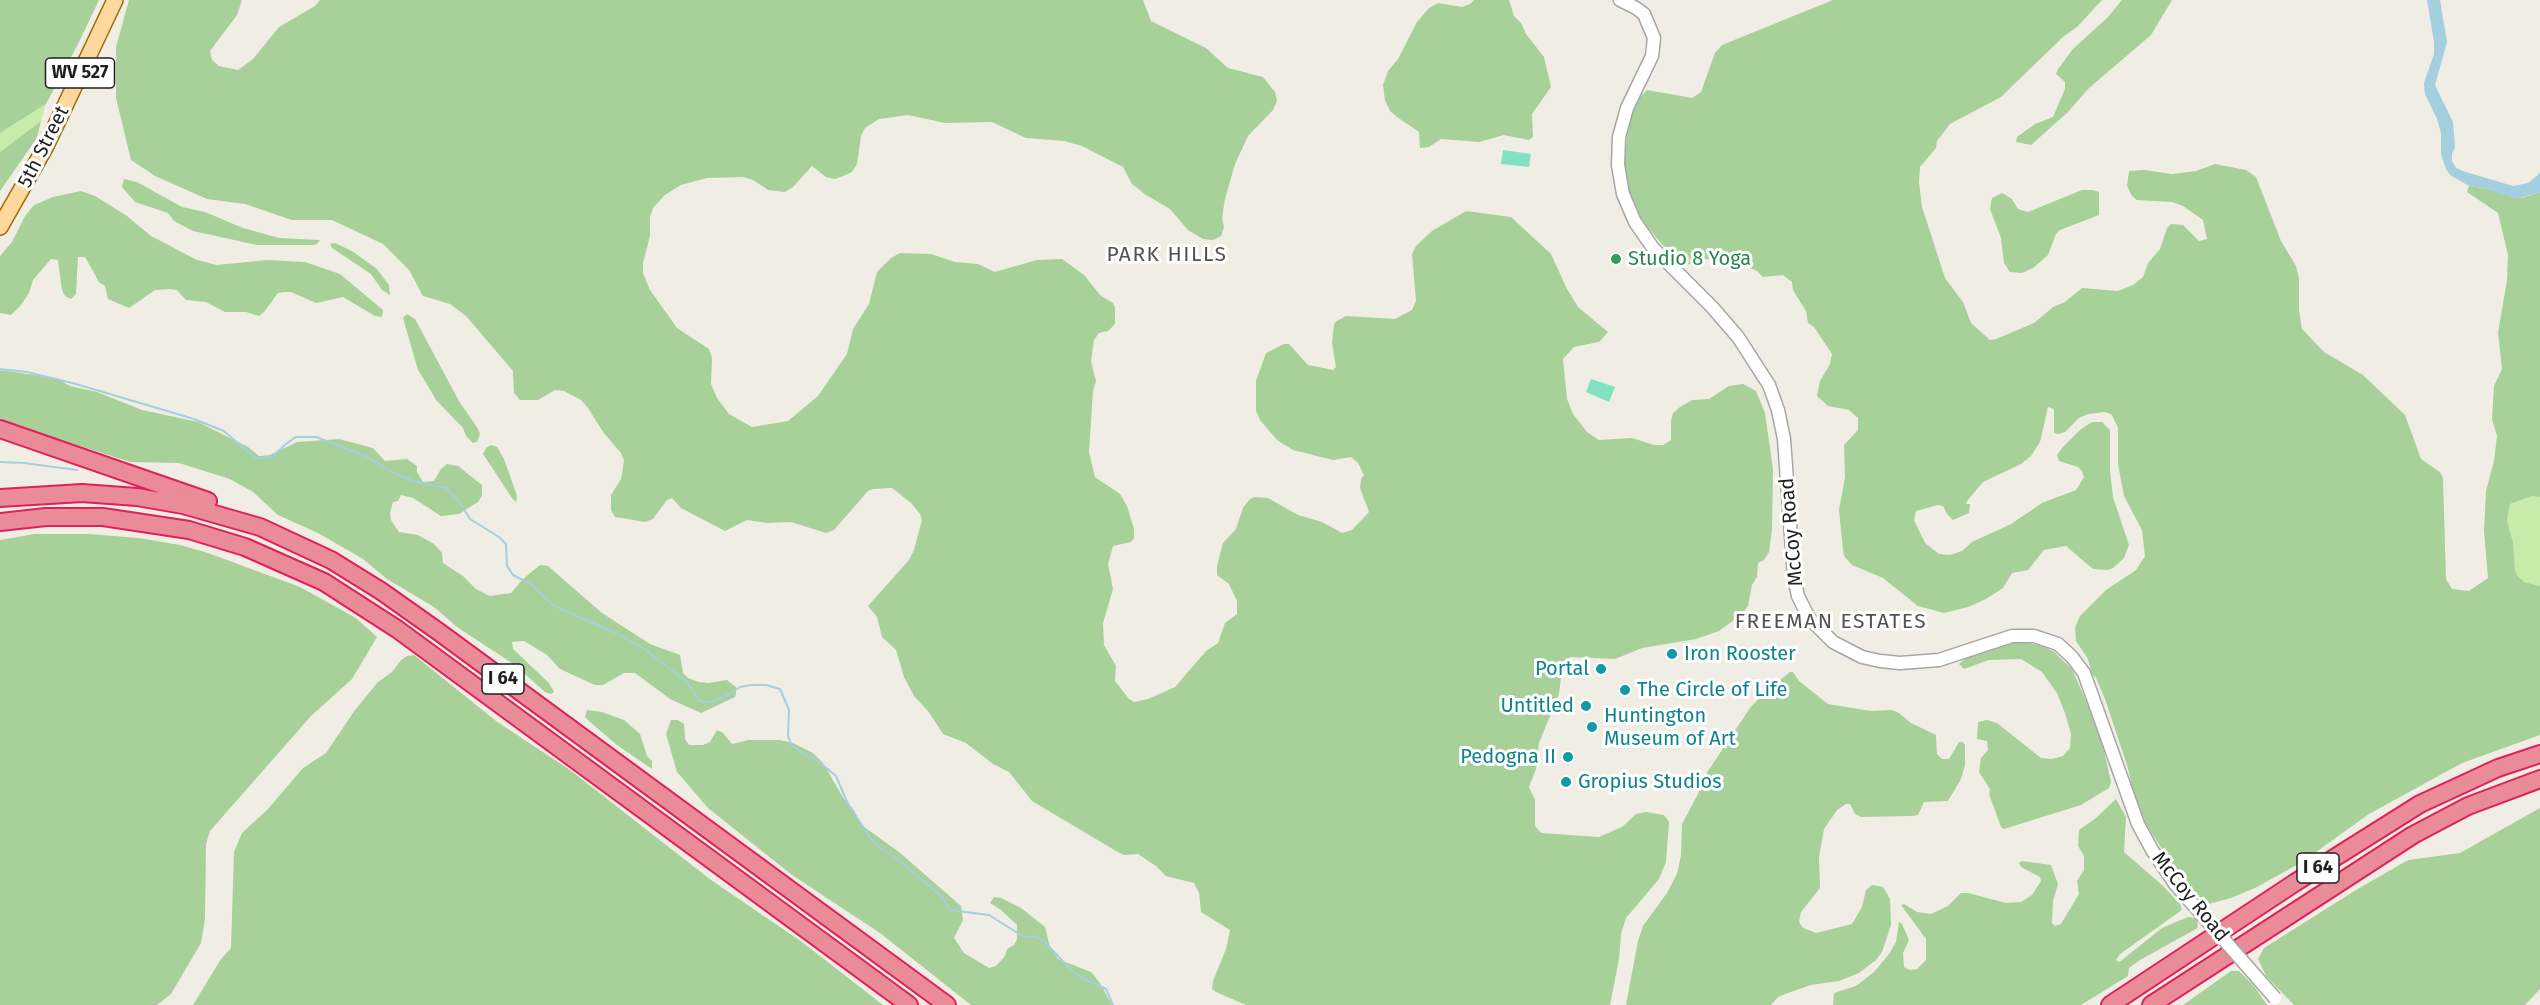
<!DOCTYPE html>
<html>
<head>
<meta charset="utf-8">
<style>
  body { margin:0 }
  canvas { display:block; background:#f0ede5 }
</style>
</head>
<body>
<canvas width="2540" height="1005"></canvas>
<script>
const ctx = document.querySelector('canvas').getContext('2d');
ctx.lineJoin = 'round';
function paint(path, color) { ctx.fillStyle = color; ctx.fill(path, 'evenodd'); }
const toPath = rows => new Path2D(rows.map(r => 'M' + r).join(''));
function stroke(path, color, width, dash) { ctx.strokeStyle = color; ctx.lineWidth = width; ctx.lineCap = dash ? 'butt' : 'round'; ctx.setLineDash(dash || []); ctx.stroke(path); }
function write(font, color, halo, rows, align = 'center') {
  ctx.font = font + ' "Fira Sans",sans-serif'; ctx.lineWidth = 6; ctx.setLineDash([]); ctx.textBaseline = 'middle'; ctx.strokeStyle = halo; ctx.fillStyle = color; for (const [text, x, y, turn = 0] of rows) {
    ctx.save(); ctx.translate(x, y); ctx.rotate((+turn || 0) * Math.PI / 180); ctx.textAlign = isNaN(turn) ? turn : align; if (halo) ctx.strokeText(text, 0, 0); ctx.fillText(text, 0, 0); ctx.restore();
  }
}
paint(toPath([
  [46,104,41,121,0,152,0,133],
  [2532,496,2540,497,2540,586,2524,582,2517,575,2515,570,2513,541,2507,520,2510,504]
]), '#c7eca9');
paint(toPath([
  [0,0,99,0,78,44,46,104,0,133],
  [129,0,242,0,237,15,210,51,212,60,219,66,238,70,253,59,279,27,315,6,320,0,1143,0,1151,21,1206,48,1228,68,1263,77,1275,92,1277,101,1273,110,1248,136,1235,164,1225,199,1222,218,1224,227,1221,236,1213,240,1203,239,1188,230,1170,209,1146,195,1132,184,1123,167,1082,146,1064,141,1026,138,992,122,945,123,908,115,879,119,865,128,861,136,857,164,852,172,843,176,835,179,826,177,812,166,793,187,785,192,768,190,753,180,744,177,707,178,681,185,665,195,653,208,650,217,650,236,643,263,643,273,650,290,677,328,709,349,712,358,711,384,717,398,729,414,752,427,788,421,818,396,847,354,853,329,869,304,877,272,891,258,900,253,931,254,955,262,978,264,995,272,1037,260,1062,259,1084,275,1100,295,1113,303,1115,307,1115,324,1108,331,1099,333,1094,340,1091,361,1096,381,1093,391,1089,452,1095,477,1120,494,1127,506,1134,529,1134,538,1131,542,1113,546,1108,564,1113,589,1103,623,1104,645,1116,666,1115,681,1129,699,1134,702,1148,699,1175,687,1206,651,1218,643,1225,623,1237,614,1237,601,1229,584,1217,575,1217,566,1223,543,1236,529,1243,508,1249,500,1254,497,1268,498,1298,515,1322,522,1342,533,1352,530,1369,512,1360,488,1361,479,1364,475,1358,463,1351,457,1333,460,1293,450,1277,440,1260,420,1256,411,1256,381,1266,353,1284,344,1289,344,1308,365,1333,370,1336,367,1332,343,1334,324,1337,321,1346,316,1395,319,1412,310,1416,301,1412,254,1416,246,1432,231,1466,211,1511,217,1551,254,1567,289,1578,307,1608,332,1599,342,1574,347,1563,359,1567,399,1573,414,1587,432,1599,440,1632,438,1654,445,1663,445,1671,440,1671,421,1673,413,1680,407,1692,400,1709,399,1729,386,1743,384,1756,391,1765,413,1773,469,1772,529,1769,552,1764,560,1758,563,1757,577,1752,585,1748,606,1742,614,1719,631,1696,639,1642,648,1615,659,1570,657,1562,669,1559,694,1539,743,1536,769,1529,787,1535,800,1535,826,1541,833,1599,837,1622,827,1636,814,1646,812,1664,815,1669,822,1666,862,1659,879,1626,918,1621,934,1619,959,1610,1005,1246,1005,1216,992,1212,989,1213,981,1226,949,1230,930,1201,912,1199,893,1194,883,1166,876,1156,866,1138,854,1124,855,1116,851,1032,801,1009,772,993,764,966,743,943,734,928,711,914,696,904,677,896,650,882,637,877,617,868,606,909,560,914,550,922,520,920,514,911,503,892,488,873,489,868,491,834,530,826,533,791,522,767,523,747,520,725,531,681,508,672,498,667,500,653,519,645,522,615,517,611,510,611,495,621,479,624,461,621,453,603,432,588,408,581,400,564,391,555,390,538,400,520,400,514,393,513,371,466,316,450,304,423,296,409,270,383,244,332,220,292,220,245,204,207,199,155,176,131,160,116,98,116,47],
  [1474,0,1509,0,1514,16,1521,23,1526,34,1544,57,1551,87,1532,114,1533,137,1529,140,1504,135,1479,142,1441,139,1429,147,1420,148,1419,132,1397,117,1390,111,1385,100,1383,85,1388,71,1398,59,1417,22,1429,8,1438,3,1462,7,1470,4],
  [1833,0,2102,0,2077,27,2063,37,2001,97,1950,124,1937,141,1936,148,1920,167,1919,182,1922,207,1945,278,1963,302,1971,323,1990,340,1996,339,2034,323,2053,307,2065,302,2082,288,2118,291,2133,285,2143,277,2148,263,2160,249,2167,228,2171,224,2183,225,2199,241,2207,239,2203,220,2183,206,2172,202,2137,200,2132,196,2127,186,2129,171,2144,170,2172,174,2196,171,2215,164,2246,170,2256,177,2281,241,2296,266,2299,278,2299,310,2302,329,2324,352,2363,375,2405,415,2421,459,2440,472,2443,478,2446,579,2452,589,2469,591,2488,578,2484,531,2486,491,2494,461,2497,436,2492,419,2494,386,2502,369,2498,333,2507,280,2508,255,2498,213,2467,192,2469,186,2483,188,2522,198,2540,192,2540,497,2532,496,2510,504,2507,520,2513,542,2515,570,2517,575,2524,582,2540,586,2540,735,2462,763,2369,814,2302,862,2257,887,2231,898,2208,904,2184,883,2147,826,2134,797,2128,768,2105,699,2096,678,2092,674,2088,659,2076,641,2075,628,2080,616,2106,590,2136,570,2145,556,2142,530,2124,496,2118,464,2118,428,2112,415,2106,412,2088,414,2079,418,2065,432,2058,434,2054,433,2054,409,2048,407,2040,442,2031,456,2021,464,1983,482,1967,501,1966,504,1970,504,1969,513,1953,520,1947,514,1943,506,1938,505,1916,511,1914,520,1925,543,1939,554,1950,555,1962,551,1972,542,2011,524,2042,503,2076,490,2084,477,2082,471,2078,467,2059,461,2057,455,2062,448,2081,429,2092,422,2102,422,2110,430,2110,471,2113,497,2129,545,2124,558,2113,568,2108,570,2093,569,2066,546,2044,550,2028,570,2012,573,2003,588,1986,599,1968,607,1944,613,1918,606,1883,578,1852,565,1844,556,1843,550,1839,510,1845,477,1844,445,1858,430,1858,418,1849,410,1828,406,1817,396,1820,381,1830,364,1832,354,1814,327,1808,323,1806,311,1793,290,1792,282,1783,275,1763,277,1757,271,1729,259,1707,259,1686,265,1678,263,1644,223,1628,190,1623,170,1629,122,1638,99,1647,90,1692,98,1701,92,1715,53,1722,45],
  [2122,0,2172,0,2151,35,2088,89,2068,112,2031,145,2016,142,2017,137,2035,124,2053,117,2065,89,2065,82,2056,74,2058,69,2073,49,2108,17],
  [41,121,37,138,0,191,0,152],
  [124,179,137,182,182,207,205,212,243,228,279,238,320,240,317,244,313,245,257,245,193,231,174,221,168,213,135,202,122,187],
  [2082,190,2093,190,2099,192,2099,215,2060,230,2056,234,2048,255,2033,268,2022,273,2010,272,2004,263,2001,238,1990,209,1992,198,2002,193,2012,199,2018,209,2028,212],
  [81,191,95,196,127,216,151,236,197,260,217,265,267,260,305,262,340,274,383,310,382,317,375,316,343,297,316,303,291,292,284,292,278,293,264,312,259,316,246,312,225,312,206,302,186,300,177,290,170,289,155,290,129,308,108,299,105,286,99,282,85,257,78,257,76,294,71,299,65,296,62,290,58,260,51,259,33,280,29,293,21,305,11,315,0,313,0,256,12,242,25,216,34,205,53,197],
  [335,243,352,251,377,269,389,285,390,295,382,290,371,274,332,248,330,244],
  [407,314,415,319,459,401,478,429,480,434,477,442,473,443,466,436,463,428,436,400,425,381,418,370,403,318],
  [0,370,56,378,70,386,97,392,142,410,198,422,248,447,259,456,270,455,297,442,339,439,373,448,385,461,407,459,417,466,417,472,423,482,434,481,441,469,447,464,458,466,482,485,482,496,478,502,459,514,441,516,413,498,401,495,398,501,393,502,390,513,391,520,399,532,418,535,434,544,442,553,443,563,463,576,476,589,490,596,511,593,523,579,540,565,548,566,602,613,650,644,680,655,683,673,688,678,699,682,709,683,727,680,736,687,736,694,735,697,701,713,670,699,635,673,624,673,603,685,595,685,560,669,547,655,524,641,512,642,513,649,549,683,554,692,551,694,545,692,515,665,457,627,434,607,387,579,363,559,318,533,278,515,253,492,230,479,179,463,130,462,0,420],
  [491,445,497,447,504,459,517,496,516,502,512,498,483,454,486,448],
  [35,534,88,534,139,538,180,545,208,553,300,587,356,618,377,637,352,679,311,716,210,831,206,844,205,919,201,943,171,994,157,1005,0,1005,0,540],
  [2020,641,2042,646,2053,651,2072,669,2100,733,2111,782,2109,788,2081,805,2004,829,2001,827,1989,794,1990,789,1979,772,1981,758,1988,750,1987,741,1977,739,1978,722,1987,720,1997,723,2041,758,2052,759,2063,756,2070,748,2071,734,2065,713,2057,693,2042,672,2021,659,1989,660,1964,669,1959,664,1966,658,1998,646],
  [414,655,496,721,570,770,711,880,802,942,883,1005,193,1005,221,959,231,948,234,852,242,833,268,809,303,768,326,753,355,710,378,682,392,672,401,660,407,656],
  [1790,672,1793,672,1799,681,1828,704,1871,711,1892,710,1899,713,1911,723,1936,735,1937,754,1942,759,1949,759,1959,742,1963,742,1965,745,1965,765,1961,779,1948,801,1924,802,1918,815,1911,816,1861,817,1855,814,1850,804,1846,804,1837,810,1824,829,1819,857,1820,888,1801,912,1799,922,1803,928,1816,933,1852,924,1862,907,1866,890,1872,885,1883,887,1890,899,1891,925,1882,952,1876,960,1859,973,1839,981,1811,985,1785,994,1778,997,1771,1005,1626,1005,1638,941,1643,926,1667,893,1677,874,1681,855,1682,824,1698,794,1700,783,1750,708,1765,692],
  [587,710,602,712,624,720,640,734,647,756,652,761,652,769,617,745,590,722,585,717],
  [671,720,678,720,684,724,685,739,689,745,703,745,710,742,717,730,723,733,732,744,749,740,779,740,793,743,813,753,823,763,844,799,854,810,860,824,899,852,961,906,963,920,954,938,964,953,989,968,996,966,1005,956,1007,949,1014,945,1017,939,1017,925,1001,910,990,903,994,897,1001,898,1021,908,1045,927,1050,947,1058,959,1091,972,1100,983,1112,1005,971,1005,880,933,792,875,708,808,677,772,666,734],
  [2116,799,2126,817,2124,852,2162,885,2180,904,2182,910,2120,954,2116,960,2119,962,2122,960,2162,928,2188,917,2195,918,2197,920,2198,927,2196,929,2140,960,2129,968,2128,976,2081,1005,1833,1005,1834,993,1856,986,1874,972,1889,954,1896,942,1899,922,1902,924,1909,940,1903,953,1904,967,1910,970,1917,969,1926,960,1926,939,1901,905,1904,904,1917,912,1931,914,1948,906,1961,893,1968,893,2006,903,2021,902,2032,895,2041,881,2040,877,2021,867,2019,863,2022,861,2051,865,2058,884,2053,901,2052,923,2055,926,2061,924,2079,894,2077,881,2084,870,2084,856,2078,846,2079,830,2096,818],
  [2540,808,2540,989,2525,1005,2294,1005,2266,976,2258,959,2264,948,2356,890,2408,860,2460,853],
  [2231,971,2239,971,2254,986,2267,1005,2183,1005]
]), '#a7d198');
paint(toPath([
  [1503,150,1531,154,1529,167,1501,164],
  [1591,379,1615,387,1609,402,1586,392]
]), '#81e1c0');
paint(toPath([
  [2427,0,2440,0,2447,42,2435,85,2453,122,2455,147,2452,154,2452,161,2456,168,2466,172,2513,186,2528,183,2540,173,2540,192,2517,199,2483,188,2469,186,2450,175,2446,169,2441,154,2441,133,2437,119,2425,94,2424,83,2434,54,2434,42]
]), '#a4cfdf');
stroke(toPath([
  [0,369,27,372,76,384,194,419,224,431,255,458,272,457,287,443,296,437,316,437,368,457,390,471,413,481,446,488,458,500,470,519,499,537,506,544,507,566,513,575,532,585,554,606,616,633,646,650,687,682,700,701,711,702,728,695,740,687,751,685,766,685,780,689,789,710,788,736,792,746,819,762,836,776,848,804,871,839,882,849,895,857,941,896,950,910,989,915,1024,937,1035,936,1045,942,1069,968,1082,978,1106,989,1113,1005],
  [0,462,24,463,77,470]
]), '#a4cfdf', 2);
const minor = toPath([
  [1620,0,1636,8,1644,14,1654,38,1652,56,1627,108,1619,137,1618,165,1623,194,1635,222,1653,248,1712,307,1738,337,1769,385,1778,410,1784,439,1794,578,1798,596,1809,618,1833,642,1862,657,1880,661,1900,663,1939,660,2012,636,2034,636,2058,644,2072,657,2084,673,2138,824,2152,850,2175,884]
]);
const major = toPath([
  [0,227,46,146,115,0]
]);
const highway = toPath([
  [0,429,208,501],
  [0,498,82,493,137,497,183,505,260,527,331,560,381,591,439,632,947,1005],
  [0,522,46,517,103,517,189,530,245,547,324,582,397,629,909,1005],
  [2110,1005,2296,882,2420,804,2498,768,2540,754],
  [2151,1005,2413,835,2468,806,2540,779]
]);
stroke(minor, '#a6a6a6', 15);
stroke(major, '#9a6d00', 18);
stroke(highway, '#e0205a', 20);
stroke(minor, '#fff', 12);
stroke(major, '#fed89c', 15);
stroke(highway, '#e98b98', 16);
const minorBridge = toPath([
  [2175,884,2275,998]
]);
stroke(minorBridge, '#a6a6a6', 15, []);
stroke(minorBridge, '#fff', 12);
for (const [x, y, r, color] of [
  [1616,259,6,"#2e9e5b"],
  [1672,654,6,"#0f9aa8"],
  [1601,669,6,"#0f9aa8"],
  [1625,690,6,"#0f9aa8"],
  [1586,706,6,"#0f9aa8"],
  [1592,727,6,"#0f9aa8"],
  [1568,757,6,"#0f9aa8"],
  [1566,782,6,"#0f9aa8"]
]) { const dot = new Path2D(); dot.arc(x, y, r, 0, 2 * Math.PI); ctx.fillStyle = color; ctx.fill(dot); stroke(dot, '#fff', 2); }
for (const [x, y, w] of [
  [80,73,69],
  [503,679,42],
  [2318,868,42]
]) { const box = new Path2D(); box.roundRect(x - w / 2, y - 15, w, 30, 4.5); ctx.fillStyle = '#fff'; ctx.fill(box); stroke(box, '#1f1f1f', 1.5); }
write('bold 18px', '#1f1f1f', null, [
  ["WV 527",80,73],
  ["I 64",503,679],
  ["I 64",2318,868]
]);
write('20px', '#1f1f1f', '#fff', [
  ["5th Street",44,147,-63],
  ["McCoy Road",1792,532,-95],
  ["McCoy Road",2190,897,51]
]);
write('20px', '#27864d', '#fff', [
  ["Studio 8 Yoga",1628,259]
], 'left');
write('20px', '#0d838f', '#fff', [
  ["Iron Rooster",1684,654],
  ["Portal",1589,669,"right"],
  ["The Circle of Life",1637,690],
  ["Untitled",1574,706,"right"],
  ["Huntington",1604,716],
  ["Museum of Art",1604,739],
  ["Pedogna II",1556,757,"right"],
  ["Gropius Studios",1578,782]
], 'left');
ctx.letterSpacing = '1.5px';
write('21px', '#525252', '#fff', [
  ["PARK HILLS",1167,255],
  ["FREEMAN ESTATES",1831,622]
]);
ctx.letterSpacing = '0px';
</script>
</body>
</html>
